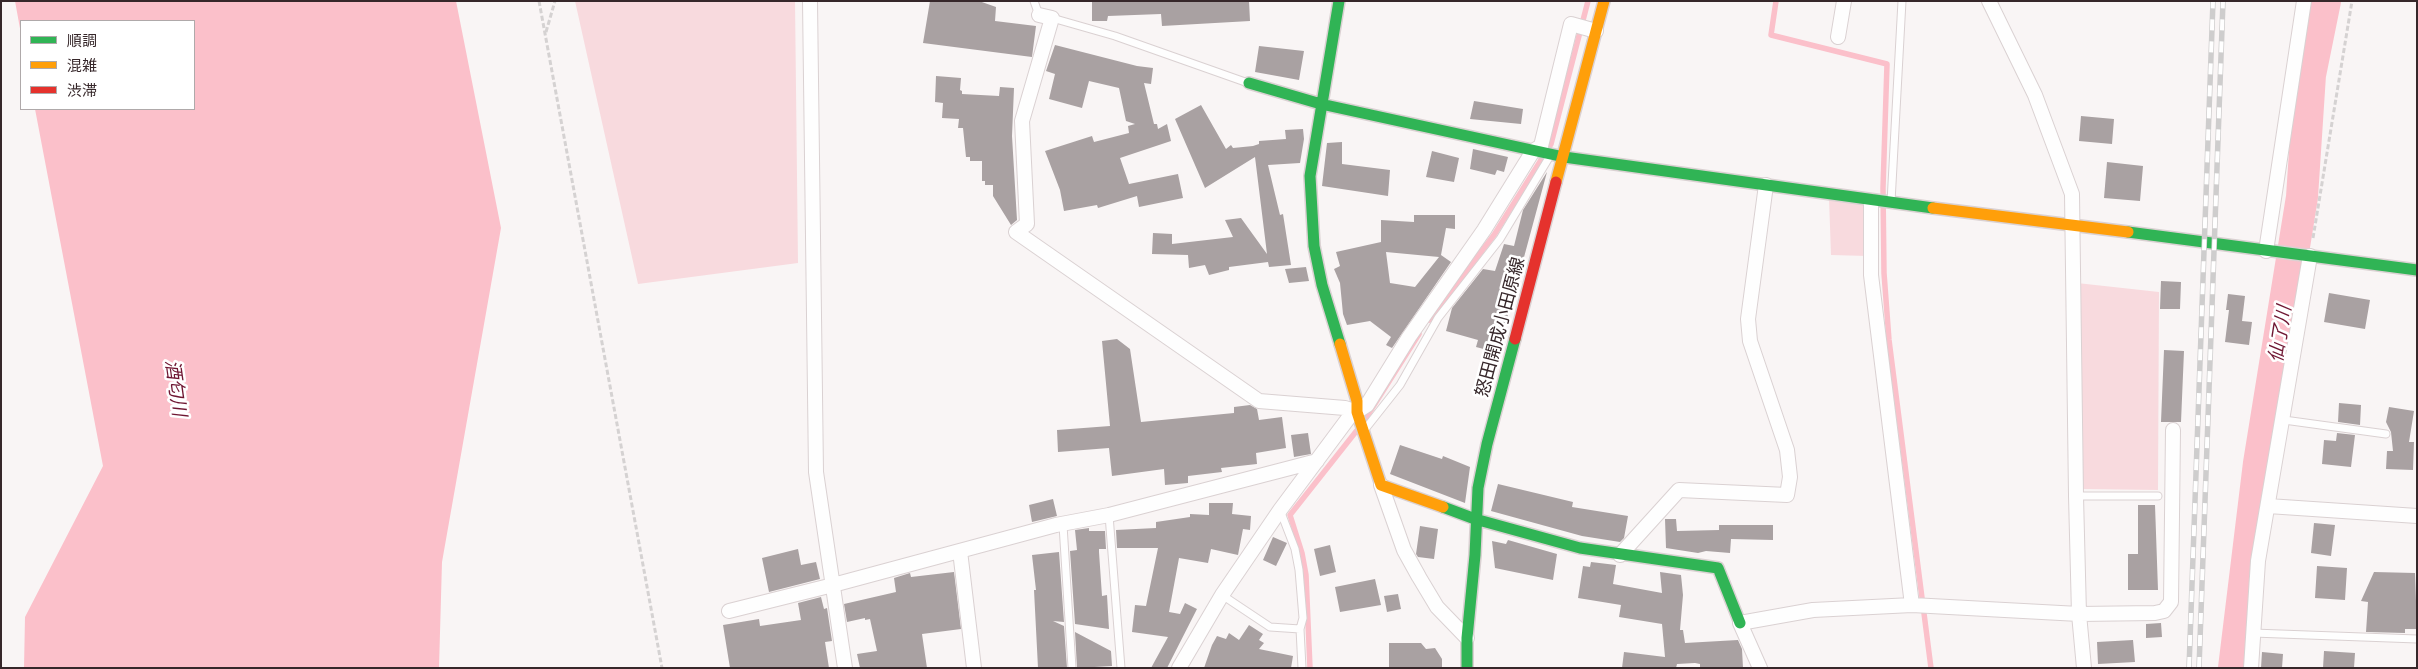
<!DOCTYPE html>
<html>
<head>
<meta charset="utf-8">
<style>
  body { margin:0 }
  #map { position:relative; width:2418px; height:669px; overflow:hidden; background:#f9f5f5; font-family:Barlow,"Noto Sans JP",sans-serif }
  canvas { display:block }
  .frame { position:absolute; inset:0; border:2px solid #36272a; pointer-events:none }
  .legend { position:absolute; left:20px; top:20px; width:175px; height:90px; box-sizing:border-box; background:#fff; border:1px solid #afa9aa; margin:0; padding:6px 9px; list-style:none; font-size:15px; color:#36272a }
  .legend li { display:flex; align-items:center; gap:10px; height:25px }
  .legend b { width:25px; border:1px solid #afa9aa }
</style>
</head>
<body>
<div id="map">
<canvas width="2418" height="669"></canvas>
<div class="frame"></div>
<ul class="legend">
<li><b style="height:6px;background:#30b455"></b>順調</li>
<li><b style="height:6px;background:#ff9f0a"></b>混雑</li>
<li><b style="height:6px;background:#e5322d"></b>渋滞</li>
</ul>
</div>
<script>
const ctx = document.querySelector('canvas').getContext('2d');
ctx.lineJoin = 'round';
function paint(path, color) { ctx.fillStyle = color; ctx.fill(path, 'evenodd'); }
const toPath = rows => new Path2D(rows.map(r => 'M' + r).join(''));
function stroke(path, color, width, dash) { ctx.strokeStyle = color; ctx.lineWidth = width; ctx.lineCap = dash ? 'butt' : 'round'; ctx.setLineDash(dash || []); ctx.stroke(path); }
function write(font, color, halo, rows, align = 'center') {
  ctx.font = font + ' Barlow,"Noto Sans JP",sans-serif'; ctx.lineWidth = 5; ctx.setLineDash([]); ctx.textBaseline = 'middle'; ctx.strokeStyle = halo; ctx.fillStyle = color; for (const [text, x, y, turn = 0] of rows) {
    ctx.save(); ctx.translate(x, y); ctx.rotate((+turn || 0) * Math.PI / 180); ctx.textAlign = isNaN(turn) ? turn : align; if (halo) ctx.strokeText(text, 0, 0); ctx.fillText(text, 0, 0); ctx.restore();
  }
}
paint(toPath([
  [575,1,795,1,798,263,638,284],
  [1829,198,1867,204,1868,256,1831,255],
  [2077,283,2159,292,2158,490,2082,489]
]), '#f8dade');
paint(toPath([
  [15,1,456,1,501,228,442,562,439,668,24,668,25,617,103,466,35,109,194,109,194,21,21,21,21,34]
]), '#fbc0ca');
stroke(toPath([
  [1776,1,1771,35,1887,64,1883,188,1884,273,1889,340,1931,668],
  [1429,320,1494,235,1551,144,1588,1],
  [1364,421,1419,334],
  [1310,668,1306,575,1302,553,1290,515,1358,429]
]), '#fbc0ca', 5.5);
stroke(toPath([
  [2234,668,2259,463,2302,197,2310,75,2325,1]
]), '#fbc0ca', 32);
paint(toPath([
  [930,1,979,1,996,7,995,21,1036,26,1032,57,923,43],
  [1092,1,1249,1,1250,21,1162,26,1161,14,1108,16,1107,21,1092,21],
  [1055,45,1137,66,1153,68,1151,84,1144,83,1154,124,1157,124,1158,129,1167,124,1171,141,1120,158,1129,184,1178,174,1183,198,1139,207,1137,196,1098,208,1097,205,1064,211,1060,190,1045,151,1092,136,1094,142,1129,133,1128,126,1135,124,1126,121,1119,88,1089,81,1082,108,1049,99,1055,74,1046,71],
  [1259,46,1304,51,1299,80,1255,72],
  [936,76,961,78,960,90,962,91,962,94,999,96,1000,87,1014,88,1012,136,1017,220,1011,225,993,196,993,185,985,185,985,181,982,181,982,161,970,161,970,157,966,157,963,128,958,128,959,119,942,118,943,103,935,102],
  [1474,101,1523,109,1521,124,1470,119],
  [1201,105,1226,149,1231,145,1233,148,1253,146,1259,144,1259,141,1286,139,1285,130,1303,129,1304,139,1300,163,1268,165,1280,215,1283,214,1291,265,1269,267,1268,262,1229,267,1229,270,1209,275,1205,265,1189,268,1188,255,1152,254,1153,233,1172,234,1172,244,1233,237,1225,220,1241,218,1267,254,1255,157,1205,188,1175,119],
  [2081,116,2114,119,2112,144,2079,141],
  [1342,142,1342,164,1390,170,1388,196,1322,186,1327,143],
  [1473,149,1508,157,1504,172,1497,170,1495,175,1470,169],
  [1432,151,1459,158,1454,182,1426,177],
  [2107,162,2143,166,2140,201,2104,198],
  [1547,172,1520,272,1518,272,1499,353,1476,347,1478,340,1446,331,1452,308,1483,269,1495,271,1504,244,1514,246,1523,210],
  [1414,215,1455,215,1455,229,1446,228,1441,255,1451,262,1392,348,1386,345,1391,337,1370,321,1347,325,1343,314,1340,283,1334,269,1340,266,1336,252,1381,242,1381,220,1414,222],
  [1386,252,1439,257,1415,287,1390,283],
  [1306,267,1309,281,1289,283,1285,269],
  [2161,281,2181,282,2180,309,2160,309],
  [2329,293,2370,300,2365,329,2324,322],
  [2228,294,2245,296,2242,321,2252,322,2249,345,2225,342,2229,310,2226,310],
  [1117,339,1130,349,1141,422,1234,413,1234,407,1250,405,1257,409,1259,420,1282,417,1286,448,1256,453,1257,464,1221,468,1222,472,1188,476,1188,483,1165,485,1164,469,1112,476,1109,448,1058,452,1057,430,1110,426,1102,341],
  [2164,350,2184,351,2181,422,2161,422],
  [2339,403,2361,405,2360,425,2338,422],
  [2389,407,2414,411,2409,442,2414,442,2413,470,2386,469,2387,451,2393,451,2391,432,2386,422],
  [1308,433,1311,454,1294,457,1291,435],
  [2337,433,2355,435,2351,467,2322,464,2324,440,2336,441],
  [1400,445,1442,459,1443,456,1470,467,1465,503,1390,474],
  [1498,484,1573,502,1572,507,1628,516,1624,538,1620,542,1582,536,1491,511],
  [1053,499,1057,516,1032,522,1029,505],
  [1209,503,1233,503,1232,514,1251,516,1250,530,1243,529,1238,555,1211,549,1208,563,1179,558,1169,612,1180,614,1185,603,1197,609,1167,668,1151,668,1168,637,1132,632,1135,605,1146,606,1158,548,1117,548,1116,530,1156,528,1156,522,1190,517,1190,514,1209,515],
  [2138,505,2155,505,2158,590,2128,590,2128,554,2138,554],
  [1665,519,1676,519,1677,531,1719,530,1719,525,1773,525,1773,540,1731,539,1730,553,1706,551,1698,553,1666,548],
  [2314,523,2335,525,2331,556,2311,553],
  [1420,526,1438,529,1434,559,1418,557,1416,554],
  [1089,528,1089,531,1105,531,1106,549,1099,549,1099,552,1102,596,1107,595,1109,629,1075,624,1070,551,1077,550,1075,530],
  [1273,537,1287,543,1276,566,1263,560],
  [1508,540,1557,554,1553,580,1495,568,1492,541,1506,544],
  [1330,545,1336,572,1320,576,1314,549],
  [798,549,801,565,816,562,820,579,769,592,762,558],
  [1059,552,1064,622,1053,621,1064,626,1067,668,1038,668,1034,590,1036,590,1032,555],
  [1591,562,1616,565,1613,584,1662,593,1660,572,1681,575,1683,595,1680,630,1683,630,1685,643,1738,640,1742,649,1743,668,1700,668,1700,664,1695,663,1677,664,1676,668,1622,668,1624,652,1665,657,1662,624,1619,617,1621,605,1578,598,1583,566,1590,567],
  [2317,566,2347,568,2345,600,2315,598],
  [954,572,961,629,922,634,927,668,860,668,857,654,877,651,870,619,865,620,865,618,847,622,844,604,896,592,894,578,910,573,911,577],
  [2374,572,2415,573,2417,629,2405,629,2405,633,2366,632,2368,602,2361,601],
  [1375,579,1381,605,1340,612,1335,587],
  [1398,594,1401,609,1387,612,1384,596],
  [821,597,824,609,827,608,832,641,825,642,829,668,730,668,723,625,759,619,760,626,801,620,798,603],
  [2161,623,2162,637,2146,638,2146,624],
  [1249,625,1263,634,1259,640,1264,643,1259,649,1293,656,1291,668,1204,668,1212,645,1217,636,1226,639,1229,633,1239,640],
  [1075,632,1111,651,1112,666,1077,668],
  [2133,640,2135,662,2098,664,2097,642],
  [1389,643,1421,643,1426,649,1435,648,1442,659,1442,668,1389,668],
  [2324,651,2355,653,2354,668,2323,668],
  [2262,652,2283,654,2282,668,2261,668]
]), '#a9a1a2');
const lane = toPath([
  [1034,1,1039,15],
  [1052,18,1115,36,1248,83],
  [1891,202,1902,1],
  [2284,420,2386,434],
  [1366,428,1400,385,1438,318,1500,239,1550,156],
  [2076,496,2158,496],
  [1280,510,1295,549,1299,570,1303,618,1300,629],
  [1109,515,1121,668],
  [1063,525,1072,668],
  [1222,595,1270,627,1300,629,1302,668],
  [2253,633,2417,639]
]);
const street = toPath([
  [810,1,816,472,845,668],
  [1989,1,2035,95,2072,194,2076,496,2079,614,2084,668],
  [1039,15,1052,18,1022,121,1027,224,1016,232,1259,401,1345,408,1357,412],
  [1838,37,1844,1],
  [1871,201,1871,275,1912,605,2079,614,2155,613,2164,611,2171,602,2173,430],
  [2266,251,2304,1],
  [1381,485,1404,550,1419,577,1437,607,1467,638],
  [2268,506,2417,516],
  [960,551,974,668],
  [1620,555,1679,490,1787,495,1790,477,1787,450,1750,341,1748,319,1766,185],
  [729,611,833,585,1056,525,1109,515,1317,461],
  [1179,668,1222,595,1280,510,1350,416,1367,405,1409,337,1484,230,1533,151,1541,146,1571,24,1596,31],
  [1760,668,1740,623,1813,610,1912,605],
  [2251,668,2258,561,2310,256]
]);
const fast = toPath([
  [1339,1,1310,176,1314,246,1322,285,1340,344],
  [1249,83,1321,104,1564,157,1933,208],
  [2128,232,2417,270],
  [1443,507,1475,519,1580,548,1718,568,1740,623],
  [1467,668,1467,638,1475,555,1478,488,1487,444,1515,339]
]);
const slow = toPath([
  [1556,182,1604,1],
  [1933,208,2128,232],
  [1340,344,1357,401,1357,412,1381,485,1443,507]
]);
const jam = toPath([
  [1515,339,1556,182]
]);
stroke(lane, '#dad1d2', 9);
stroke(street, '#dad1d2', 16);
stroke(fast, '#dad1d2', 14);
stroke(slow, '#dad1d2', 14);
stroke(jam, '#dad1d2', 14);
stroke(toPath([
  [539,1,662,668],
  [546,32,555,1],
  [2313,238,2352,1]
]), '#d5d2d2', 3, [5, 2.5]);
stroke(lane, '#fefefe', 7);
stroke(street, '#fefefe', 14);
stroke(fast, '#30b455', 11);
stroke(slow, '#ff9f0a', 11);
stroke(jam, '#e5322d', 11);
const rail = toPath([
  [2189,668,2213,1],
  [2199,668,2223,1]
]);
stroke(rail, '#cecdcd', 5.5);
stroke(rail, '#fff', 4, [11]);
write('18px', '#36272a', '#fff', [
  ["怒田開成小田原線",1500,327,-75]
]);
write('italic 19px', '#6f1632', '#fff', [
  ["仙了川",2280,334,-81],
  ["酒匂川",176,388,82]
]);
</script>
</body>
</html>
